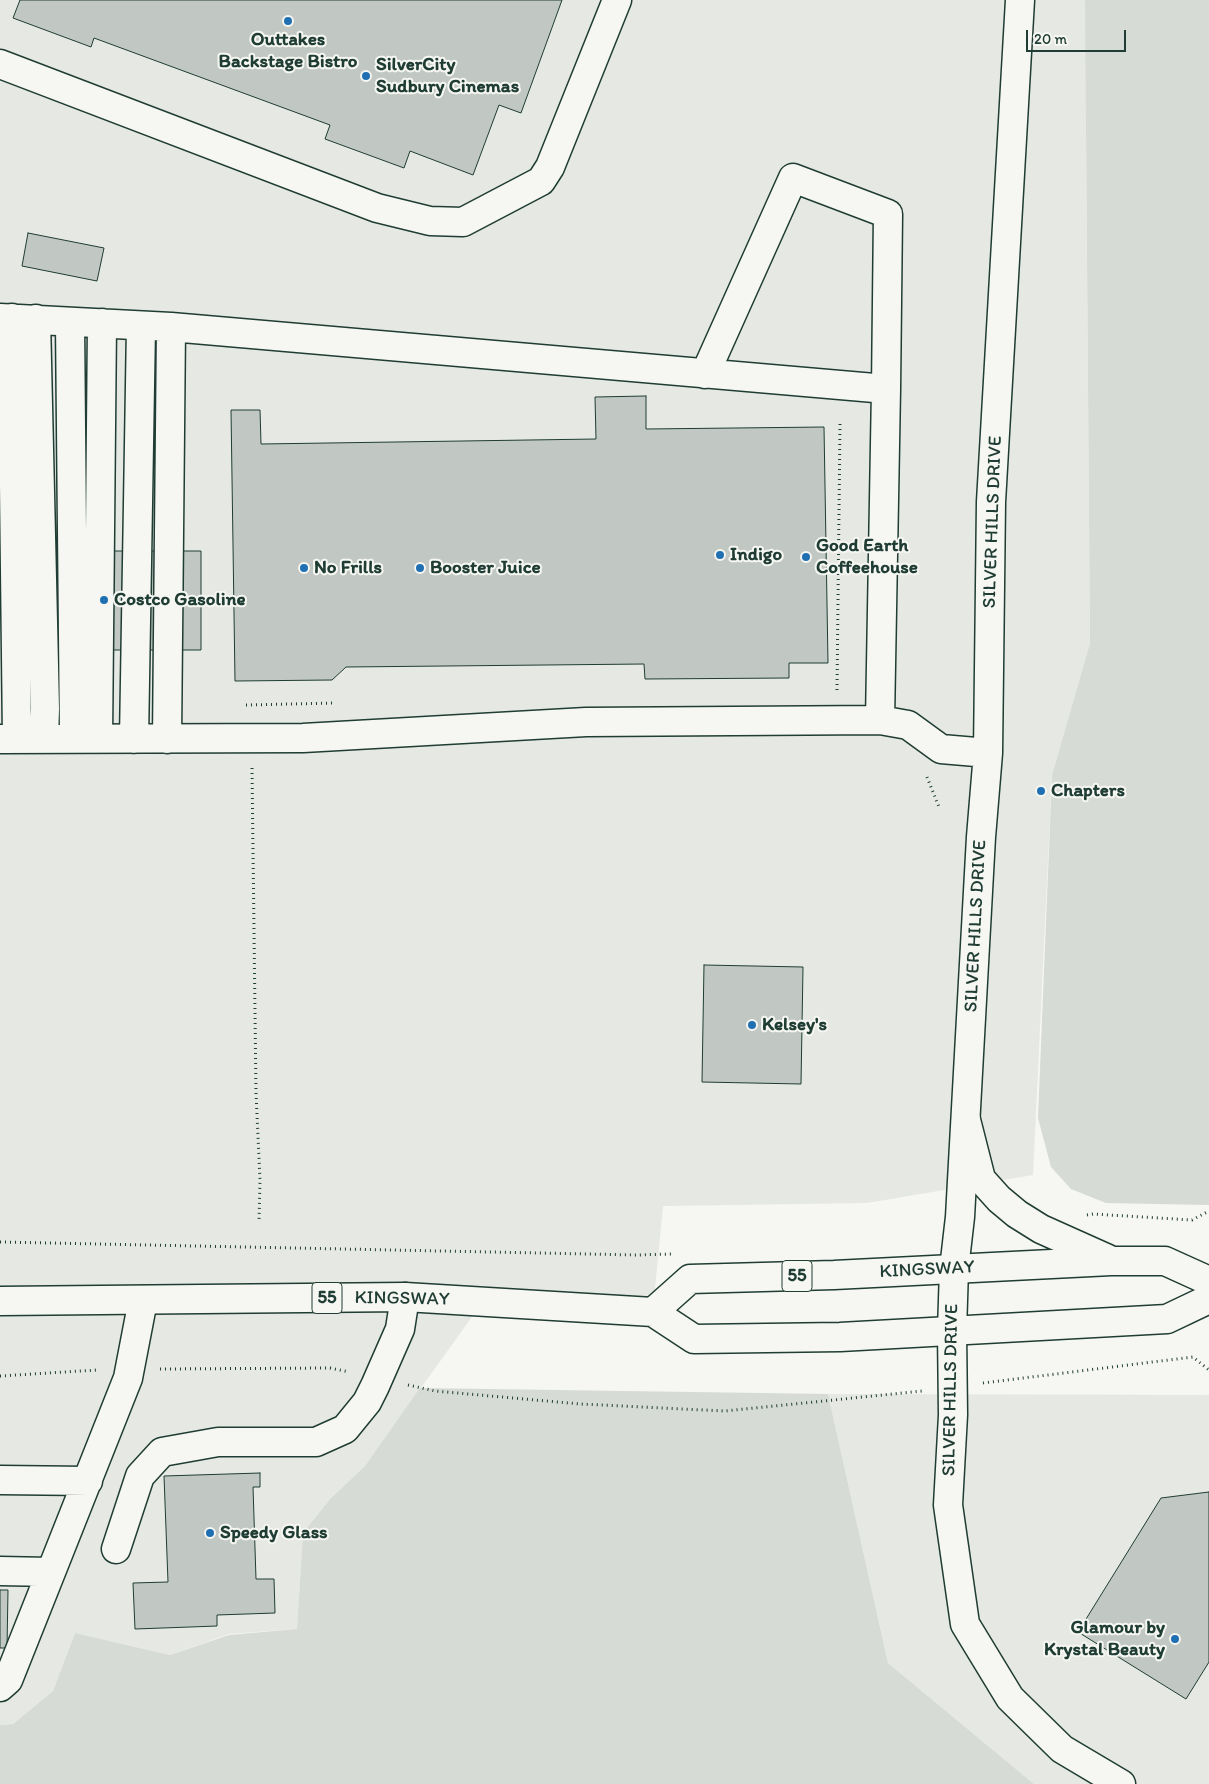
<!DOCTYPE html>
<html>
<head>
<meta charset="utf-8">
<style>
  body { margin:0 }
  #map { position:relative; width:1209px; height:1784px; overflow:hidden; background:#f6f6f2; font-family:Itim,sans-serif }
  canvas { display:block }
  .scale { position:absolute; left:1026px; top:30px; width:100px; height:22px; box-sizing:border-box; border:2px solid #1f3d34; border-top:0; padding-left:6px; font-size:15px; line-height:18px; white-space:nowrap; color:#1f3d34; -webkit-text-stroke:4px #f6f6f2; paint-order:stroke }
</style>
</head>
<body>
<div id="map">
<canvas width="1209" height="1784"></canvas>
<div class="scale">20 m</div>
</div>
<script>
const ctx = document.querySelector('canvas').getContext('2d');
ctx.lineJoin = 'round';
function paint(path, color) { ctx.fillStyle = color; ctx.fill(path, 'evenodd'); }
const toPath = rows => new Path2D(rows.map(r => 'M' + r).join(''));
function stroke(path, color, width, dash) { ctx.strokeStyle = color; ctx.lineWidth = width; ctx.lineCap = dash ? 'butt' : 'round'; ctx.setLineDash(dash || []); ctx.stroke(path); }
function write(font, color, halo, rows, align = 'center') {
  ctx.font = font + ' Itim,sans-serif'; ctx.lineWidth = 4; ctx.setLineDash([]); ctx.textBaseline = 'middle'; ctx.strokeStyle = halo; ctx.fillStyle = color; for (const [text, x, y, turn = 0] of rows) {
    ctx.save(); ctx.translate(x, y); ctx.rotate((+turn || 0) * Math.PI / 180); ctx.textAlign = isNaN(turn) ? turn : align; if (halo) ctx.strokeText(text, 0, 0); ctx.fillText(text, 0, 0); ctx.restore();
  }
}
paint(toPath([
  [0,0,1095,0,1086,145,1090,643,1052,775,1033,1175,867,1203,663,1206,654,1299,484,1300,365,1466,330,1499,303,1533,297,1629,229,1634,170,1655,75,1633,53,1691,13,1724,0,1725],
  [828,1394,1209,1395,1209,1784,1034,1784,888,1663]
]), '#e6e8e4');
paint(toPath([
  [1085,0,1209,0,1209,1205,1106,1203,1071,1189,1051,1167,1038,1118,1052,775,1090,643],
  [420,1388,828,1394,888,1663,1034,1784,0,1784,0,1725,13,1724,53,1691,75,1633,170,1655,229,1635,297,1629,303,1533,330,1499,365,1466]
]), '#d6dbd6');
const building = toPath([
  [20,0,562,0,521,113,499,105,473,175,410,151,404,168,325,139,330,125,94,38,91,47,13,18,20,0],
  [28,233,104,248,97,281,22,266,28,233],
  [646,396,646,429,824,427,828,663,789,663,789,678,645,679,644,664,346,667,332,680,235,681,231,410,260,410,261,444,596,439,595,397,646,396],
  [8,551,201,551,201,650,7,650,8,551],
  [704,965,803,967,801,1084,702,1082,704,965],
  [260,1473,260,1487,253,1487,256,1579,274,1579,275,1613,217,1615,217,1626,135,1629,133,1583,168,1582,164,1476,260,1473],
  [1209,1492,1209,1662,1186,1699,1078,1632,1161,1498,1209,1492],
  [0,1590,8,1590,7,1648,0,1648,0,1590]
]);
paint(building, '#c1c8c3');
stroke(building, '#1f3d34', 1);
const minor = toPath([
  [1020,0,991,502,988,753,981,837,960,1217,954,1269,952,1331,953,1415,948,1505,965,1624,1010,1698,1062,1749,1121,1784],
  [0,64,377,208,430,221,463,222,541,181,550,167,617,0],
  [0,318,171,327,886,389],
  [12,318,17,739],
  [36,319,45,709,44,738],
  [70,322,74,738],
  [705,374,793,178,888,214,886,389,880,720],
  [98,738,102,323],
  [0,739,303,738,586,722,880,720,908,725,941,749,988,753],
  [134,739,141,326],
  [167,739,171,327],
  [0,1480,88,1481],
  [116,1549,140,1476,162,1452,218,1442,316,1442,345,1429,367,1402,375,1386,400,1329,405,1297],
  [0,1571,51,1572,128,1378,143,1300],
  [0,1687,8,1680,51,1572]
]);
const major = toPath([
  [966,1120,981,1179,999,1199,1017,1214,1041,1229,1108,1259],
  [0,1301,405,1297,653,1312,694,1339,840,1337,1167,1319,1209,1299],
  [653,1312,690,1279,834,1275,1111,1261,1165,1261,1209,1281]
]);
stroke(minor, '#1f3d34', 31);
stroke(major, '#1f3d34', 31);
stroke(toPath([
  [837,690,840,423],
  [246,705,335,703],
  [252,768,256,1093,260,1180,259,1222],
  [927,777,939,807],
  [1087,1215,1093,1214,1192,1220,1209,1211],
  [0,1242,637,1255,671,1254],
  [160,1369,330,1368,349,1372],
  [0,1376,97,1370],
  [983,1383,1193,1357,1209,1370],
  [408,1385,435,1391,580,1404,725,1411,922,1391]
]), '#1f3d34', 3, [1, 4]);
stroke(minor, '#f6f6f2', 28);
stroke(major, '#f6f6f2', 28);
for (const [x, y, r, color] of [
  [288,21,5,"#1f6fb2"],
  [366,76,5,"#1f6fb2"],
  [720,555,5,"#1f6fb2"],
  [806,557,5,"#1f6fb2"],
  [304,568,5,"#1f6fb2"],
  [420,568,5,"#1f6fb2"],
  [104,600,5,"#1f6fb2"],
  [1041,791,5,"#1f6fb2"],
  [752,1025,5,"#1f6fb2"],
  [210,1533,5,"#1f6fb2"],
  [1175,1639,5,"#1f6fb2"]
]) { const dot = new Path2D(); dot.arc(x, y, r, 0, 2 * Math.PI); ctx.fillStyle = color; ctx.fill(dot); stroke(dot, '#f6f6f2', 2); }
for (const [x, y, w] of [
  [797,1276,30],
  [327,1298,30]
]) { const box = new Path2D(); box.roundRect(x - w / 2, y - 15.5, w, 31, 4); ctx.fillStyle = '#f6f6f2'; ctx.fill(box); stroke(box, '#1f3d34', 1); }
write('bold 18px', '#1f3d34', null, [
  ["55",797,1276],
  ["55",327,1298]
]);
write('bold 19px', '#1f3d34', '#f6f6f2', [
  ["Outtakes",288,40,"center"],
  ["Backstage Bistro",288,62,"center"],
  ["SilverCity",376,65],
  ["Sudbury Cinemas",376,87],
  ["Good Earth",816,546],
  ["Coffeehouse",816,568],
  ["Indigo",730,555],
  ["No Frills",314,568],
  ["Booster Juice",430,568],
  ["Costco Gasoline",114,600],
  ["Chapters",1051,791],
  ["Kelsey's",762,1025],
  ["Speedy Glass",220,1533],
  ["Glamour by",1165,1628,"right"],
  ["Krystal Beauty",1165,1650,"right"]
], 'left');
write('19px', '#1f3d34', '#f6f6f2', [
  ["SILVER HILLS DRIVE",993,522,-88],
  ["SILVER HILLS DRIVE",976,926,-87],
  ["KINGSWAY",927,1270,-3],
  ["KINGSWAY",402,1299,1],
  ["SILVER HILLS DRIVE",951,1390,-89]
]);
</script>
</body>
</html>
